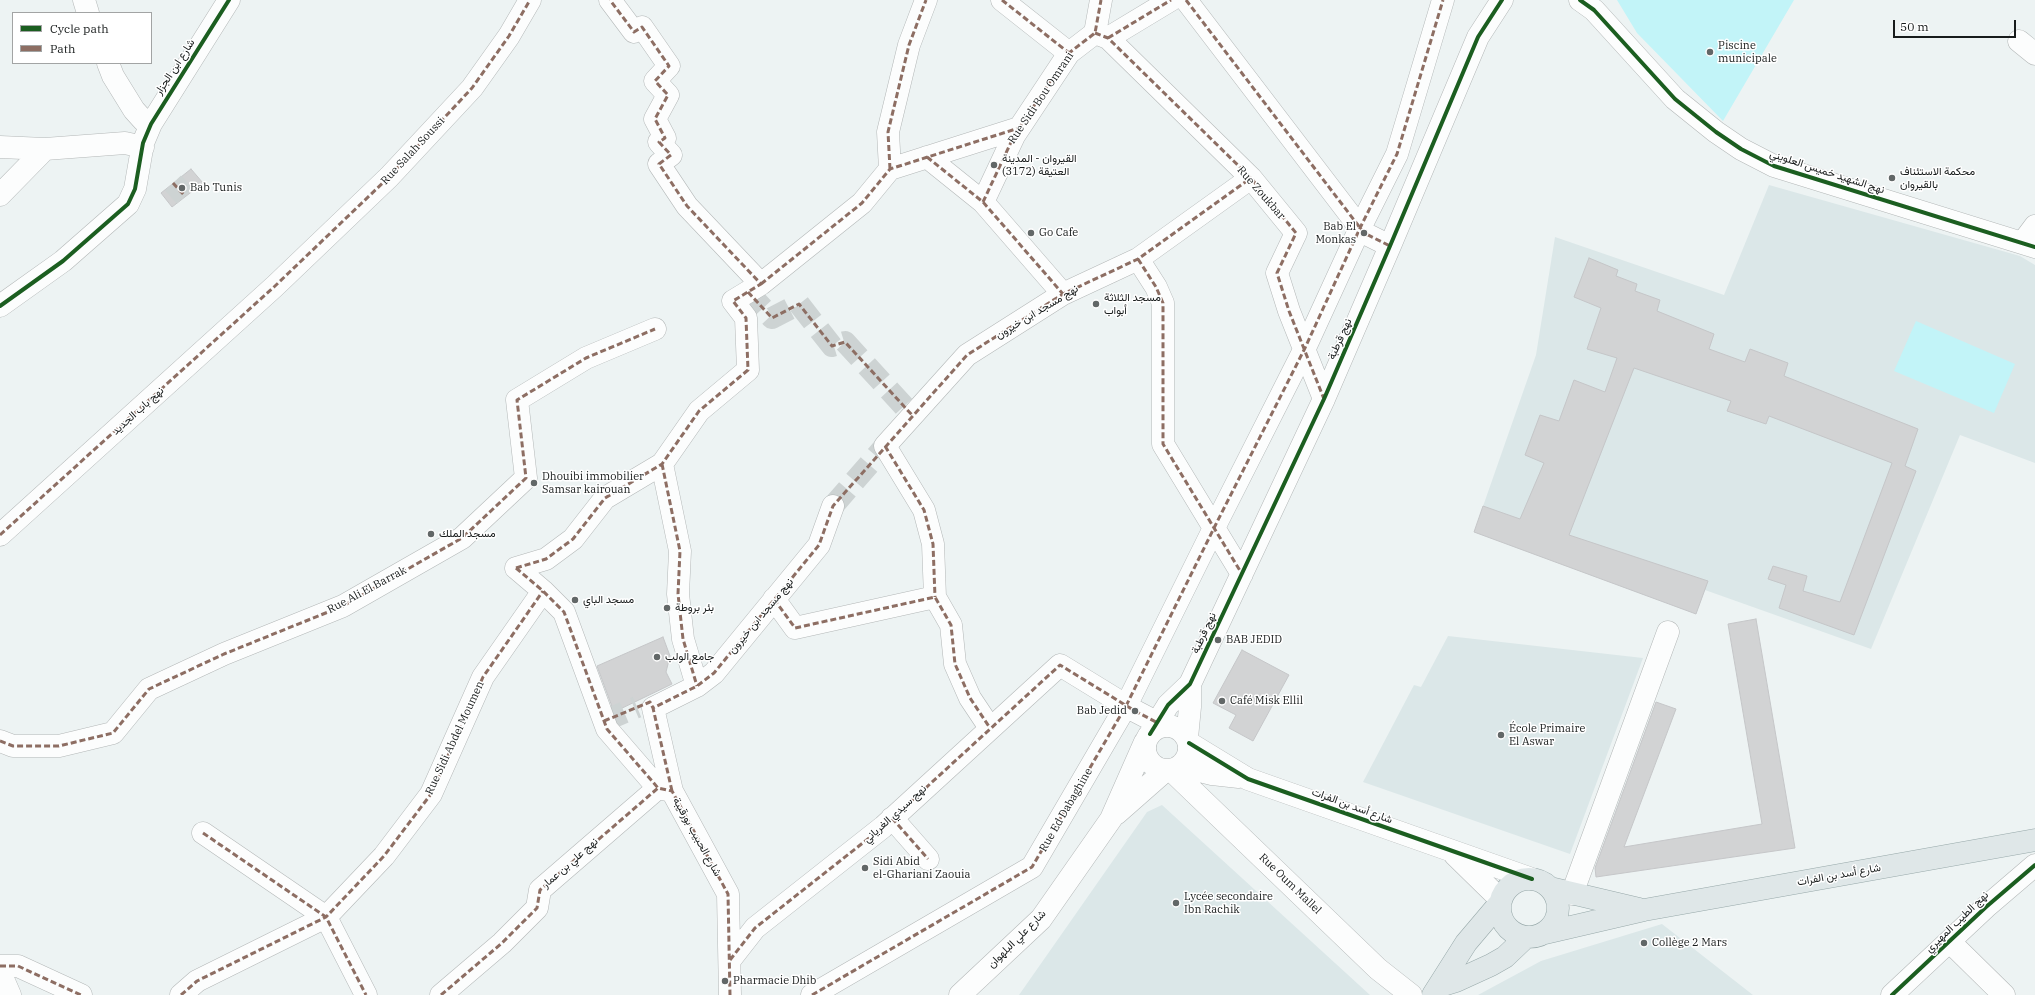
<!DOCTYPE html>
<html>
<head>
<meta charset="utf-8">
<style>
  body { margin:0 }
  #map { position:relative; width:2035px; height:995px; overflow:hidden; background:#edf3f3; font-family:"IBM Plex Serif",serif }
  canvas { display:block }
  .legend { position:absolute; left:12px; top:12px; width:140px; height:52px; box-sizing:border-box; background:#fff; border:1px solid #a2a4a4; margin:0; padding:5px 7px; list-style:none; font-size:12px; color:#171b1b }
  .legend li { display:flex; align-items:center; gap:8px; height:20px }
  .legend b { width:20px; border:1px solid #a2a4a4 }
  .scale { position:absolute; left:1893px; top:20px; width:123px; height:18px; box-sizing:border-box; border:2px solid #171b1b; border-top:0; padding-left:5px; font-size:12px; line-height:14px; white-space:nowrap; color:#171b1b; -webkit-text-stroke:3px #fff; paint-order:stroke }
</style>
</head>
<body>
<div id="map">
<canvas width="2035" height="995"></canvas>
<ul class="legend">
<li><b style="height:5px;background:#1b5e20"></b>Cycle path</li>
<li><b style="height:5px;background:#8d6e63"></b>Path</li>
</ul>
<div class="scale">50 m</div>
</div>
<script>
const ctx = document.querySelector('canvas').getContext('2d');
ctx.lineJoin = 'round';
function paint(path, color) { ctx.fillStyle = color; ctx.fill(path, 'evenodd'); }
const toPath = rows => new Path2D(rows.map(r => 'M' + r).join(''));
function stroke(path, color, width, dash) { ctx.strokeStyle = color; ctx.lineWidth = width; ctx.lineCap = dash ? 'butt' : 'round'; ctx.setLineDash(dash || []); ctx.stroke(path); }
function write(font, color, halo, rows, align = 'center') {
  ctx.font = font + ' "IBM Plex Serif",Vazirmatn,serif'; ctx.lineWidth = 3; ctx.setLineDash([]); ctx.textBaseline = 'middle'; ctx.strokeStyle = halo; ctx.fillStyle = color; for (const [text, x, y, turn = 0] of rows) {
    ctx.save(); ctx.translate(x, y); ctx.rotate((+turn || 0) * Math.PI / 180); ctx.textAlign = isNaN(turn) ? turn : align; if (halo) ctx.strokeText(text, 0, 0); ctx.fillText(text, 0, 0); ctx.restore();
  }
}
paint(toPath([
  [1769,185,2020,256,2035,265,2035,463,1960,435,1871,649,1705,590,1696,614,1474,532,1536,355,1555,237,1724,295],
  [1448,636,1643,658,1570,854,1363,782,1414,685,1421,687],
  [1162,805,1370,995,1019,995,1147,812],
  [1662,924,1753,995,1478,995,1541,961]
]), '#dbe7e8');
paint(toPath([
  [1617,0,1794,0,1723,121,1637,33],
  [1916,321,2015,364,1994,413,1894,371]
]), '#c2f4f8');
const building = toPath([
  [191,169,203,183,172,207,161,193,191,169],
  [1589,258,1618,270,1616,276,1637,284,1635,291,1660,300,1657,311,1714,334,1709,349,1745,362,1750,349,1788,363,1784,376,1918,429,1905,466,1916,471,1854,635,1779,608,1786,585,1768,579,1773,566,1807,576,1803,591,1840,602,1892,463,1769,416,1766,424,1727,411,1731,401,1634,368,1569,535,1708,581,1696,614,1474,532,1483,506,1520,519,1544,463,1525,455,1540,415,1559,421,1574,380,1605,392,1617,358,1587,349,1601,308,1574,297,1589,258],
  [1756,619,1795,848,1596,877,1595,868,1656,702,1676,709,1624,847,1762,824,1728,624,1756,619],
  [663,637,670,656,666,672,672,684,614,712,597,666,663,637],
  [1242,650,1289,675,1253,741,1229,728,1236,715,1213,703,1242,650]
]);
paint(building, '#d2d3d4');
stroke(building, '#c5c6c8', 1);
stroke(toPath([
  [173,183,185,196],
  [748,292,772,318,799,304,832,346,845,342,912,415],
  [833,506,885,446],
  [604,721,637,707]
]), '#cdd3d3', 22, [22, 11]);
const minor = toPath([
  [84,0,88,13],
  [1002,0,1069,53],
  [1186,0,1364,233,1390,246],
  [1580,0,1594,10,1675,99,1716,132,1741,149,1774,166,2035,247],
  [1095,33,1108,38,1251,178,1296,233,1277,273,1289,311,1324,399],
  [1108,38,1171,0],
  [2019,41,2035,54],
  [108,63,113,76,134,110,143,120,151,124],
  [0,147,45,149,125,143,143,147],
  [927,157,983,202,1063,294],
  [890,169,888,132,909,45,926,0],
  [0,195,45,149],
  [983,202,1014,136,1069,53,1095,33,1101,0],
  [2023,242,2035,226],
  [1138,259,1156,287,1163,303,1163,444,1242,574],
  [761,284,862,203,890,169,1019,128],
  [0,306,63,261,128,204,135,189,143,143,151,124,229,0],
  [662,464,680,551,678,594,683,639,697,686],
  [0,535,275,286,389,177,472,88,509,36,530,0],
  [516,568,546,559,573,539,605,498,662,464,699,411,748,370,746,318,733,301,761,284,687,206,659,164,671,155,659,142,665,138,655,119,668,95,655,81,669,66,642,27,634,32,610,0],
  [516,568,543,591,564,612,607,729,658,788,672,791,728,894,730,995],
  [935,597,933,544,924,510,885,446,967,355,1063,294,1138,259,1251,178],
  [774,599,795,628,935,597,951,625,955,664,970,698,990,728],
  '1145 748a22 22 0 1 1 44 0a22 22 0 1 1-44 0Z',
  [1150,734,1168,705,1190,684,1324,399,1390,246,1478,37,1502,0],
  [1187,738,1190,707,1190,684],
  [0,741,13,746,59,746,113,733,149,689,224,654,343,606,462,538,526,478,517,400,586,358,655,329],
  [1189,743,1248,779,1532,879],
  [1180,766,1212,774,1239,777],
  [1171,770,1378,969,1411,995],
  [672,791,653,708,697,686,714,673,819,545,833,506],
  [1116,814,1166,770],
  [892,818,928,859],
  [203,833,326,917,366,995],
  [1455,855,1500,899],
  [1572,894,1668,632],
  [1950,942,2004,995],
  [730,960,755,928,883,827,1060,665,1135,711,1156,722],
  [0,966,18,966,81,995],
  [0,972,10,995],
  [181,995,197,981,326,917,384,856,431,794,483,677,543,591],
  [441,995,502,943,537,908,540,890,658,788],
  [812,995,1032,867,1126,706,1215,526,1305,348,1360,228,1397,154,1443,0],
  [960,995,1041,919,1111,819,1145,742],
  [1892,995,1986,907,2035,865]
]);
const major = toPath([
  '1500 908a29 29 0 1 1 58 0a29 29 0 1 1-58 0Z',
  [1550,888,1639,909],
  [1545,933,1644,910,2035,840],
  [1440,986,1456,981,1491,965,1505,957,1525,938],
  [1433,995,1466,943,1499,904]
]);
stroke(minor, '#b3b7b7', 23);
stroke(major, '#97a8a9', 23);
stroke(minor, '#fcfdfd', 22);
stroke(major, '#dfe7e8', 22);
stroke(toPath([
  [1002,0,1069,53],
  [1186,0,1364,233,1390,246],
  [1095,33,1108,38,1251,178,1296,233,1277,273,1289,311,1324,399],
  [1108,38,1171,0],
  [927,157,983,202,1063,294],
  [890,169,888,132,909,45,926,0],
  [173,183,185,196],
  [983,202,1014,136,1069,53,1095,33,1101,0],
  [1138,259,1156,287,1163,303,1163,444,1242,574],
  [761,284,862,203,890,169,1019,128],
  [748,292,772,318,799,304,832,346,845,342,912,415],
  [885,446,924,510,933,544,935,597],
  [662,464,680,551,678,594,683,639,697,686],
  [0,535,275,286,389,177,472,88,509,36,530,0],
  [516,568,546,559,573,539,605,498,662,464,699,411,748,370,746,318,733,301,761,284,687,206,659,164,671,155,659,142,665,138,655,119,668,95,655,81,669,66,642,27,634,32,610,0],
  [516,568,543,591,564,612,607,729,658,788,672,791,728,894,730,995],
  [774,599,795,628,935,597,951,625,955,664,970,698,990,728],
  [604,721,650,702,653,708],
  [0,741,13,746,59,746,113,733,149,689,224,654,343,606,462,538,526,478,517,400,586,358,655,329],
  [672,791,653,708,697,686,714,673,819,545,833,506,967,355,1063,294,1138,259,1251,178],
  [892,818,928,859],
  [203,833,326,917,366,995],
  [730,960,755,928,883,827,1060,665,1135,711,1156,722],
  [0,966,18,966,81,995],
  [181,995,197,981,326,917,384,856,431,794,483,677,543,591],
  [441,995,502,943,537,908,540,890,658,788],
  [812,995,1032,867,1126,706,1215,526,1305,348,1360,228,1397,154,1443,0]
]), '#8d6e63', 3, [6, 3]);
stroke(toPath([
  [1580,0,1594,10,1675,99,1716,132,1741,149,1774,166,2035,247],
  [0,306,63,261,128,204,135,189,143,143,151,124,229,0],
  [1150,734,1168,705,1190,684,1324,399,1390,246,1478,37,1502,0],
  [1189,743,1248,779,1532,879],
  [1892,995,1986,907,2035,865]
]), '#1b5e20', 4);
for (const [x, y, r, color] of [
  [1710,52,4,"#626767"],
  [994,165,4,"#626767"],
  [1892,178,4,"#626767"],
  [182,188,4,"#626767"],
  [1031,233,4,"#626767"],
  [1364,233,4,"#626767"],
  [1096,304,4,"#626767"],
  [534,483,4,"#626767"],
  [431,534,4,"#626767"],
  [575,600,4,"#626767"],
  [667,608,4,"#626767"],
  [1218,640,4,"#626767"],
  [657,657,4,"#626767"],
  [1222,701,4,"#626767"],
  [1135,711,4,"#626767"],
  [1501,735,4,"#626767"],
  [865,868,4,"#626767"],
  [1176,903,4,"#626767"],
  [1644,943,4,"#626767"],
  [725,981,4,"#626767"]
]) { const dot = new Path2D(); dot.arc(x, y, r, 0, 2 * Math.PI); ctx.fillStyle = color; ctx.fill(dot); stroke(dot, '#fff', 1.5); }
write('11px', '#171b1b', '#fff', [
  ["Piscine",1718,46],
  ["municipale",1718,59],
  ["القيروان - المدينة",1002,159],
  ["العتيقة (3172)",1002,172],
  ["محكمة الاستئناف",1900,172],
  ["بالقيروان",1900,185],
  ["Bab Tunis",190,188],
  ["Bab El",1356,227,"right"],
  ["Monkas",1356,240,"right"],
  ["Go Cafe",1039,233],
  ["مسجد الثلاثة",1104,298],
  ["أبواب",1104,311],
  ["Dhouibi immobilier",542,477],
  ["Samsar kairouan",542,490],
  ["مسجد الملك",439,534],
  ["مسجد الباي",583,600],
  ["بئر بروطة",675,608],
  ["BAB JEDID",1226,640],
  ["جامع الولب",665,657],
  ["Café Misk Ellil",1230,701],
  ["Bab Jedid",1127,711,"right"],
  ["École Primaire",1509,729],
  ["El Aswar",1509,742],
  ["Sidi Abid",873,862],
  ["el-Ghariani Zaouia",873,875],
  ["Lycée secondaire",1184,897],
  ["Ibn Rachik",1184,910],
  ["Collège 2 Mars",1652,943],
  ["Pharmacie Dhib",733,981]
], 'left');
write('11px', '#171b1b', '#fff', [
  ["شارع ابن الجزار",175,67,-57],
  ["Rue Sidi Bou Omrani",1041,98,-56],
  ["Rue Salah Soussi",413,151,-47],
  ["نهج الشهيد خميس العلويني",1827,172,18],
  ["Rue Zoukbar",1261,193,49],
  ["نهج مسجد ابن خيرون",1037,312,-31],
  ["نهج قرطبة",1340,339,-66],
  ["نهج باب الجديد",138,411,-42],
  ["Rue Ali El Barrak",367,590,-28],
  ["نهج مسجد ابن خيرون",761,616,-50],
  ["نهج قرطبة",1204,633,-65],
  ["Rue Sidi Abdel Moumen",455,738,-65],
  ["شارع أسد بن الفرات",1352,806,20],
  ["Rue Ed Dabaghine",1066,810,-60],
  ["نهج سيدي الغرياني",895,814,-42],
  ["شارع الحبيب بورقيبة",697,837,61],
  ["نهج علي بن عمار",570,863,-41],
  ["شارع أسد بن الفرات",1839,875,-10],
  ["Rue Oum Mallel",1290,884,44],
  ["نهج الطيب المهيري",1957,922,-44],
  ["شارع علي البلهوان",1017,939,-45]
]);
</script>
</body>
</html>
